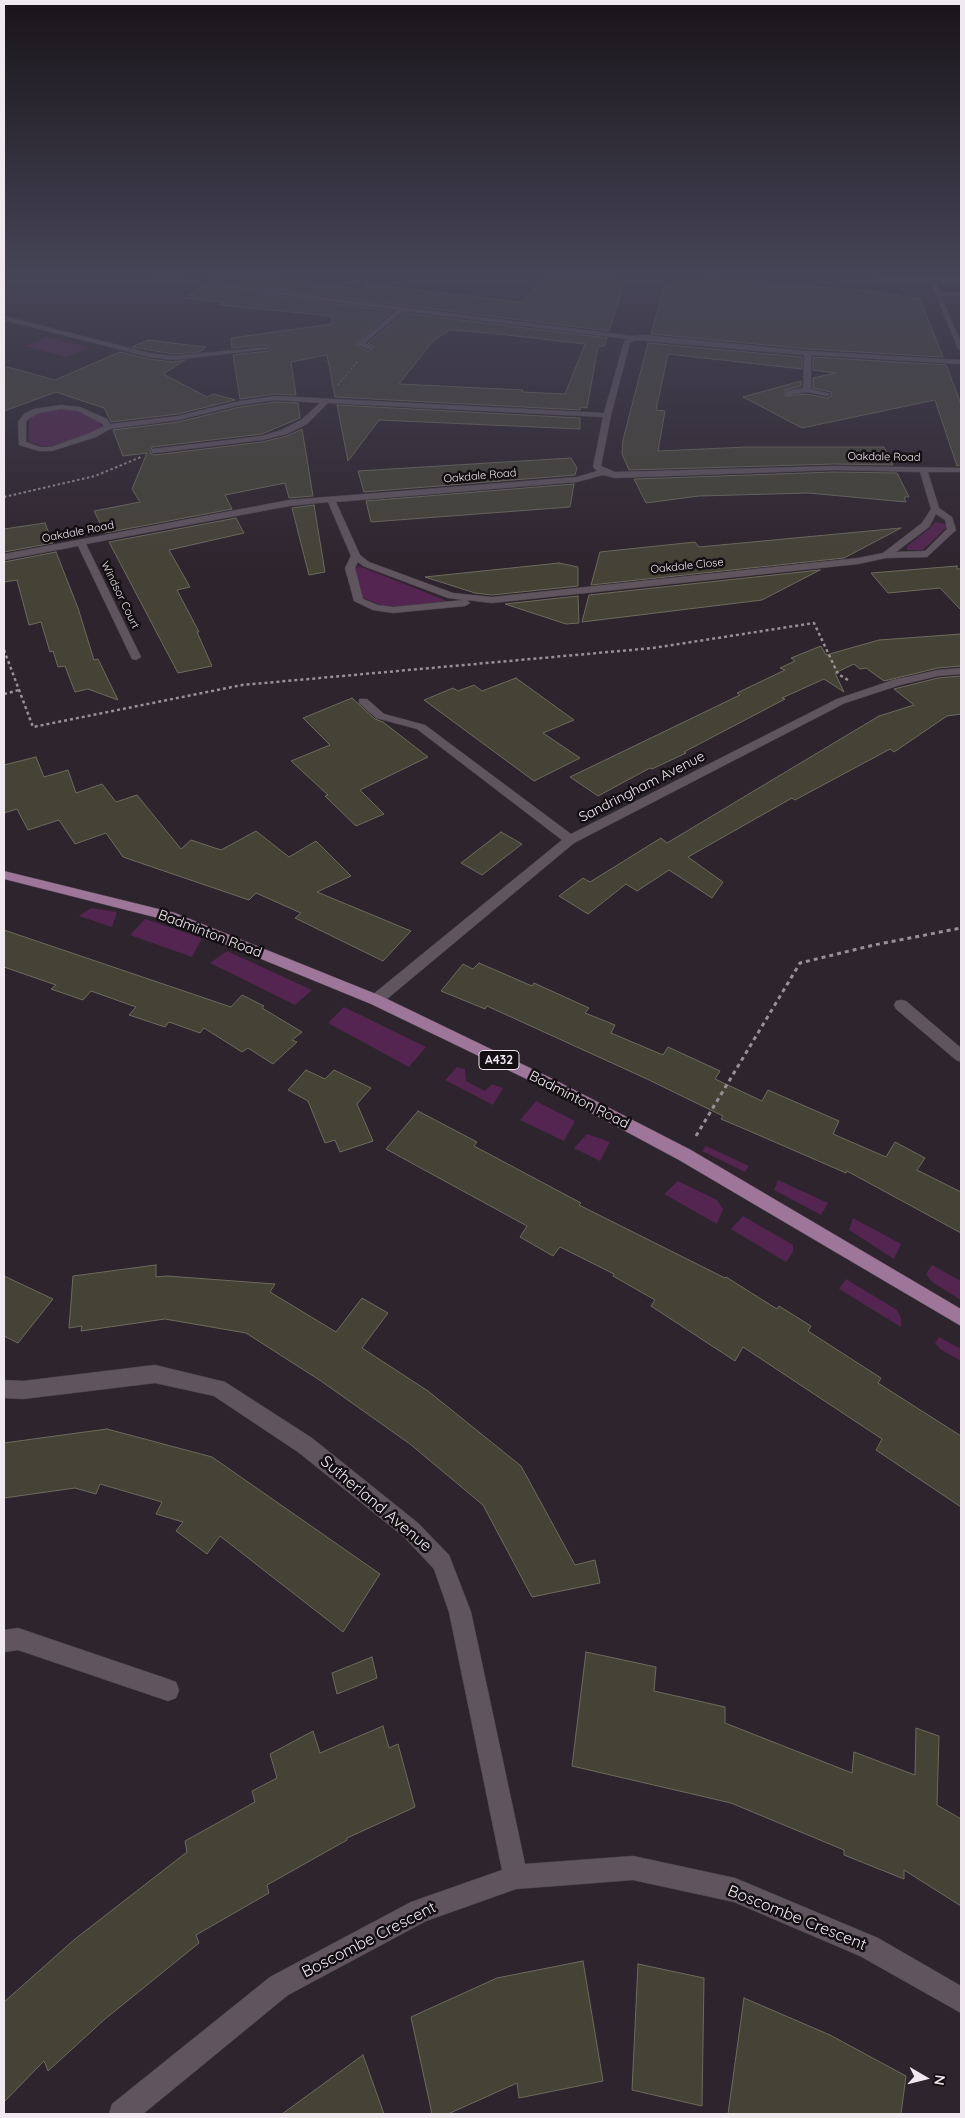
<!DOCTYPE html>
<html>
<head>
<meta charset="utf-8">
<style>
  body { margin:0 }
  #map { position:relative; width:965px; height:2118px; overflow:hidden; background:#2e242d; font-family:Quicksand,sans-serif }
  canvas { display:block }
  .frame { position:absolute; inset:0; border:5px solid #f0e9ef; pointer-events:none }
  .north { position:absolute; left:900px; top:2053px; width:50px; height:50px; -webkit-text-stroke:4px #130f13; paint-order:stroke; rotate:98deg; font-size:14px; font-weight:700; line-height:20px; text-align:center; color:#f0e9ef }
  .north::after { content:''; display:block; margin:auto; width:18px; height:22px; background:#f0e9ef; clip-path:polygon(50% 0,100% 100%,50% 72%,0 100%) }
</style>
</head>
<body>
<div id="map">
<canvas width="965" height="2118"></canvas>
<div class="frame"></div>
<div class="north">N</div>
</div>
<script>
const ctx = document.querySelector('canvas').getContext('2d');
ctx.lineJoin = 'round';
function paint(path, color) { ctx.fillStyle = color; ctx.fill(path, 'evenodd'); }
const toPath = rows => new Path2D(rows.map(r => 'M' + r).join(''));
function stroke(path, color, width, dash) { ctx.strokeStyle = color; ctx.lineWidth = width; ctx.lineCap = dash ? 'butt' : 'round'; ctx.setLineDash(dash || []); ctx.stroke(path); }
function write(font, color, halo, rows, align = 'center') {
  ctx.font = font + ' Quicksand,sans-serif'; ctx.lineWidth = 5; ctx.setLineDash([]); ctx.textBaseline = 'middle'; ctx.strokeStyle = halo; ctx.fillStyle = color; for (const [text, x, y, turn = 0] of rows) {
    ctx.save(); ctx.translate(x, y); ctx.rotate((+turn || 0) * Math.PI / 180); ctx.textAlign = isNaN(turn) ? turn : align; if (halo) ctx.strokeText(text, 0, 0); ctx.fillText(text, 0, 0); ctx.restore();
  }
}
paint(toPath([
  [48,337,89,348,66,357,24,346],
  [60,409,76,411,99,422,102,427,98,431,52,446,42,446,29,442,29,421,32,416,40,412],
  [935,522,945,524,947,527,923,550,907,550,907,546,929,529],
  [359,566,445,600,447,602,387,607,363,598,355,569],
  [91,908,117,912,112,927,79,916],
  [145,919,202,938,192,957,130,935],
  [227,951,312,990,295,1005,210,963],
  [344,1007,426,1047,409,1067,328,1023],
  [457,1067,465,1069,466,1081,485,1091,492,1084,503,1088,493,1105,445,1080],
  [536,1101,575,1121,564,1141,520,1120],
  [587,1134,610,1142,600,1161,574,1148],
  [706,1146,749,1166,745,1172,702,1151],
  [778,1180,828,1203,821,1215,774,1190],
  [678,1181,717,1200,723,1209,717,1224,664,1194],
  [743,1216,793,1245,793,1252,786,1262,731,1229],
  [853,1218,901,1244,894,1259,849,1230],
  [932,1265,961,1281,961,1300,932,1282,926,1274],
  [846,1279,897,1310,901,1318,901,1327,839,1289],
  [939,1337,961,1349,961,1361,940,1349,935,1343]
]), '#532550');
const building = toPath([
  [215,277,259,277,360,289,367,284,520,302,546,277,592,277,625,281,609,331,210,281,215,277],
  [704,279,886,292,887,294,920,299,943,357,808,349,651,334,665,284,673,284,673,280,704,281,704,279],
  [202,286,393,311,355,344,369,352,374,347,368,343,404,313,607,338,604,346,598,346,587,408,581,407,580,410,335,397,327,355,291,362,296,395,276,394,240,399,233,355,269,351,271,349,266,345,232,348,231,338,332,324,332,316,219,305,223,302,185,298,202,286],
  [450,330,489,333,585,344,565,394,522,392,523,390,399,384,433,341,450,330],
  [148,340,172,343,206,347,199,352,173,354,132,347,148,340],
  [648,343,802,357,802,369,668,354,656,410,665,411,658,451,747,447,884,447,893,465,834,464,629,470,622,454,623,440,648,343],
  [120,352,149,359,173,362,185,360,163,374,207,397,214,394,235,400,178,414,111,422,104,408,56,392,4,411,4,366,55,380,120,352],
  [813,357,946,365,961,404,961,465,957,466,935,400,802,428,743,397,801,381,801,386,785,390,785,396,807,394,827,398,832,396,831,392,813,388,813,378,836,373,813,370,813,357],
  [276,402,298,403,300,418,262,434,152,447,150,453,155,455,262,442,287,436,302,429,313,496,289,498,285,483,225,495,232,509,105,533,94,511,140,502,132,489,147,453,123,456,113,430,178,422,240,407,276,402],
  [337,405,580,418,580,429,379,420,348,461,337,405],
  [571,458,577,468,575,475,364,492,358,471,571,458],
  [834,472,897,473,909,497,904,497,906,502,808,493,699,496,646,503,634,479,834,472],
  [574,484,570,507,371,522,366,501,574,484],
  [314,505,325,572,309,575,292,508,314,505],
  [236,518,244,533,169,550,190,587,177,590,199,632,197,632,212,666,178,673,109,542,236,518],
  [45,523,53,543,4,552,4,529,45,523],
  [901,528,844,558,591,585,600,552,695,542,699,547,901,528],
  [56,552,78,608,94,660,98,659,118,700,88,689,75,692,65,666,58,667,53,651,50,652,41,622,29,625,17,580,4,582,4,562,56,552],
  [559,563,578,567,578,586,492,595,475,593,425,577,559,563],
  [957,566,957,569,961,569,961,610,940,588,888,593,871,573,957,566],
  [820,570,762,600,582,622,589,595,820,570],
  [578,596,579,623,566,624,505,604,578,596],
  [961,634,961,666,938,668,884,681,866,668,860,669,854,664,835,673,844,692,824,679,782,698,785,699,684,752,686,753,652,769,650,768,598,796,570,777,740,695,737,693,785,670,780,668,795,661,791,658,821,646,826,655,879,640,961,634],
  [961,676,961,714,947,716,894,752,890,749,795,800,792,798,688,857,723,882,712,898,669,870,637,891,626,884,588,914,559,896,583,878,590,882,661,838,667,843,879,716,914,705,894,689,938,678,961,676],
  [516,678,574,720,543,733,580,758,534,781,424,700,453,688,458,691,474,685,482,691,516,678],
  [352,698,375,719,383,722,428,757,360,790,384,814,356,826,325,796,328,795,291,761,330,745,303,718,352,698],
  [36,757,44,777,68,770,76,793,102,784,116,802,137,795,181,849,191,840,221,850,256,831,289,857,316,841,351,876,317,892,411,931,383,961,295,918,301,913,256,893,249,900,123,857,106,833,75,844,59,820,28,830,17,809,4,813,4,765,36,757],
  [501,832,522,844,482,875,461,863,501,832],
  [4,930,231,1007,242,995,264,1006,262,1008,302,1032,292,1040,297,1042,273,1064,248,1048,242,1052,204,1028,200,1033,169,1022,165,1027,129,1015,136,1007,91,991,83,1000,51,989,56,985,4,967,4,930],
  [479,963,532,986,534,983,589,1008,585,1013,615,1025,611,1033,663,1055,668,1047,720,1071,715,1079,762,1101,768,1090,839,1121,833,1134,886,1157,895,1142,925,1158,917,1170,961,1192,961,1233,847,1171,846,1173,747,1130,721,1119,723,1116,647,1079,487,1006,485,1009,441,991,463,964,473,969,479,963],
  [306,1070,325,1079,334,1070,371,1088,357,1104,373,1141,340,1152,335,1140,325,1143,308,1101,288,1090,306,1070],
  [418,1111,477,1142,474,1146,581,1203,579,1205,725,1278,726,1277,777,1309,779,1306,811,1326,808,1331,881,1378,878,1383,961,1436,961,1507,876,1450,882,1439,743,1347,735,1361,651,1306,655,1300,613,1276,614,1274,560,1247,553,1256,520,1237,527,1226,386,1149,418,1111],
  [156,1265,156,1277,167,1276,275,1284,270,1292,336,1332,362,1298,388,1313,362,1348,428,1391,521,1466,575,1565,595,1560,600,1583,532,1597,483,1505,410,1444,321,1381,246,1333,165,1319,81,1331,82,1326,69,1328,73,1276,156,1265],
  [4,1276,53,1299,18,1343,4,1336,4,1276],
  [107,1429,212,1457,380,1574,343,1632,220,1536,207,1554,176,1531,183,1522,156,1514,162,1502,100,1484,96,1494,75,1488,4,1498,4,1443,107,1429],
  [586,1652,656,1667,654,1691,725,1707,725,1723,852,1773,854,1752,915,1775,916,1728,939,1736,937,1805,961,1819,961,1906,904,1870,904,1879,844,1855,844,1850,731,1803,572,1766,586,1652],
  [372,1657,377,1678,337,1694,332,1673,372,1657],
  [383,1726,389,1748,398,1744,415,1807,347,1838,347,1840,267,1885,269,1893,196,1935,199,1943,105,2019,48,2071,44,2061,4,2102,4,2002,75,1939,187,1852,185,1841,255,1802,252,1791,277,1778,270,1754,313,1731,320,1753,383,1726],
  [583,1961,603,2081,519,2098,517,2083,448,2114,432,2114,411,2017,497,1978,583,1961],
  [638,1964,704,1978,702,2106,632,2090,638,1964],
  [744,1998,830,2035,906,2076,901,2114,728,2114,744,1998],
  [363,2055,384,2114,282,2114,363,2055]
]);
paint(building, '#454336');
stroke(building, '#6d6b5d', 1);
const minor = toPath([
  [145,277,166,277,633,336,644,335,808,351,961,360,961,364,811,355,811,389,831,394,827,396,807,392,789,395,786,395,786,391,803,388,804,355,635,340,630,343,611,415,601,466,615,472,834,466,961,468,961,472,928,472,939,508,952,517,956,530,927,557,886,558,858,564,492,603,467,600,470,603,465,606,393,613,373,610,354,601,345,568,351,556,328,502,289,506,86,544,141,657,136,660,132,659,78,546,4,560,4,554,289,500,577,477,597,471,593,467,603,417,328,403,307,424,287,434,262,440,155,453,152,453,152,449,262,436,281,430,301,420,320,403,276,400,240,405,178,420,110,429,96,437,52,451,39,451,19,445,18,422,24,414,34,409,61,405,80,407,107,419,110,424,178,416,240,401,276,396,604,413,624,342,627,339,403,311,365,343,372,347,370,350,357,344,397,310,145,277],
  [61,409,78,411,101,423,104,426,90,433,51,447,40,447,26,442,26,422,30,418,39,413,61,409],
  [834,470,920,472,931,509,922,523,883,553,858,558,492,597,453,593,369,562,360,555,336,502,577,482,603,475,615,478,834,470],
  [936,514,945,520,947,529,925,551,896,552,929,527,936,514],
  [358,562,363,566,448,598,464,600,393,607,378,605,363,599,355,568,358,562],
  [929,278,933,278,940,292,961,292,961,296,941,296,961,342,961,351,958,349,929,278],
  [4,316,149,353,173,356,266,347,269,349,173,360,149,357,4,320,4,316],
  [961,668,961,674,938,676,900,685,845,703,574,843,381,1004,371,1004,369,1000,371,996,562,840,417,729,376,718,359,703,359,699,367,699,384,714,425,725,571,834,837,699,893,680,938,670,961,668],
  [901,1000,906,1001,961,1048,961,1062,956,1060,896,1009,894,1005,896,1001,901,1000],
  [155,1365,225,1382,312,1438,418,1523,449,1555,471,1612,525,1864,633,1856,735,1878,878,1938,961,1986,961,2013,860,1956,734,1902,633,1880,516,1889,426,1921,288,1995,143,2114,109,2114,112,2104,270,1977,411,1902,502,1870,449,1612,434,1569,404,1537,298,1452,214,1396,155,1383,23,1399,4,1398,4,1380,23,1381,155,1365],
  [18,1628,168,1679,176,1682,179,1690,176,1698,168,1701,18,1650,4,1652,4,1630,18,1628]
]);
const major = toPath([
  [871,277,961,277,961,281,874,279,871,277],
  [4,871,175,913,381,996,553,1079,691,1150,961,1309,961,1326,679,1160,543,1087,371,1004,166,920,4,879,4,871]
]);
stroke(minor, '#4a4249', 1);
stroke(major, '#4a4249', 1);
stroke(toPath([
  [338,385,358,361]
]), '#988f97', 1, [2, 2]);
stroke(toPath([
  [4,497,95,476,141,457]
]), '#988f97', 2, [2.5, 2.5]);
stroke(toPath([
  [4,650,33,727,242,685,653,648,814,623,838,674,848,680],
  [4,694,19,690]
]), '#988f97', 2.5, [3, 3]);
stroke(toPath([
  [696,1136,800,963,874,945,961,928]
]), '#988f97', 3, [4, 4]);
paint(minor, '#60555f');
paint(major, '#9d7699');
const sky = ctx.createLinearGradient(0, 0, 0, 574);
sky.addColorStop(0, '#191419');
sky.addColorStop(0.48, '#464557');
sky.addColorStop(1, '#46455700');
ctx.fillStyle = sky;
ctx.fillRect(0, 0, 965, 574);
write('11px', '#f0e9ef', '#130f13', [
  ["Oakdale Road",884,457,1],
  ["Oakdale Road",480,476,-5],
  ["Oakdale Road",78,532,-11],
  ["Oakdale Close",687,566,-6],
  ["Windsor Court",120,595,64]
]);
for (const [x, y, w] of [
  [499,1060,40]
]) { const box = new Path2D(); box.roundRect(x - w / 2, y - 9.5, w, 19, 4); ctx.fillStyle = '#130f13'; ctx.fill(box); stroke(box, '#f0e9ef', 1); }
write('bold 12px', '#f0e9ef', null, [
  ["A432",499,1060]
]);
write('14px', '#f0e9ef', '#130f13', [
  ["Sandringham Avenue",642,787,-27],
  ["Badminton Road",210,934,21],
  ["Badminton Road",579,1100,27]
]);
write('16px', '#f0e9ef', '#130f13', [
  ["Sutherland Avenue",376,1504,40],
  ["Boscombe Crescent",797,1918,22],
  ["Boscombe Crescent",369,1940,-27]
]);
</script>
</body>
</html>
